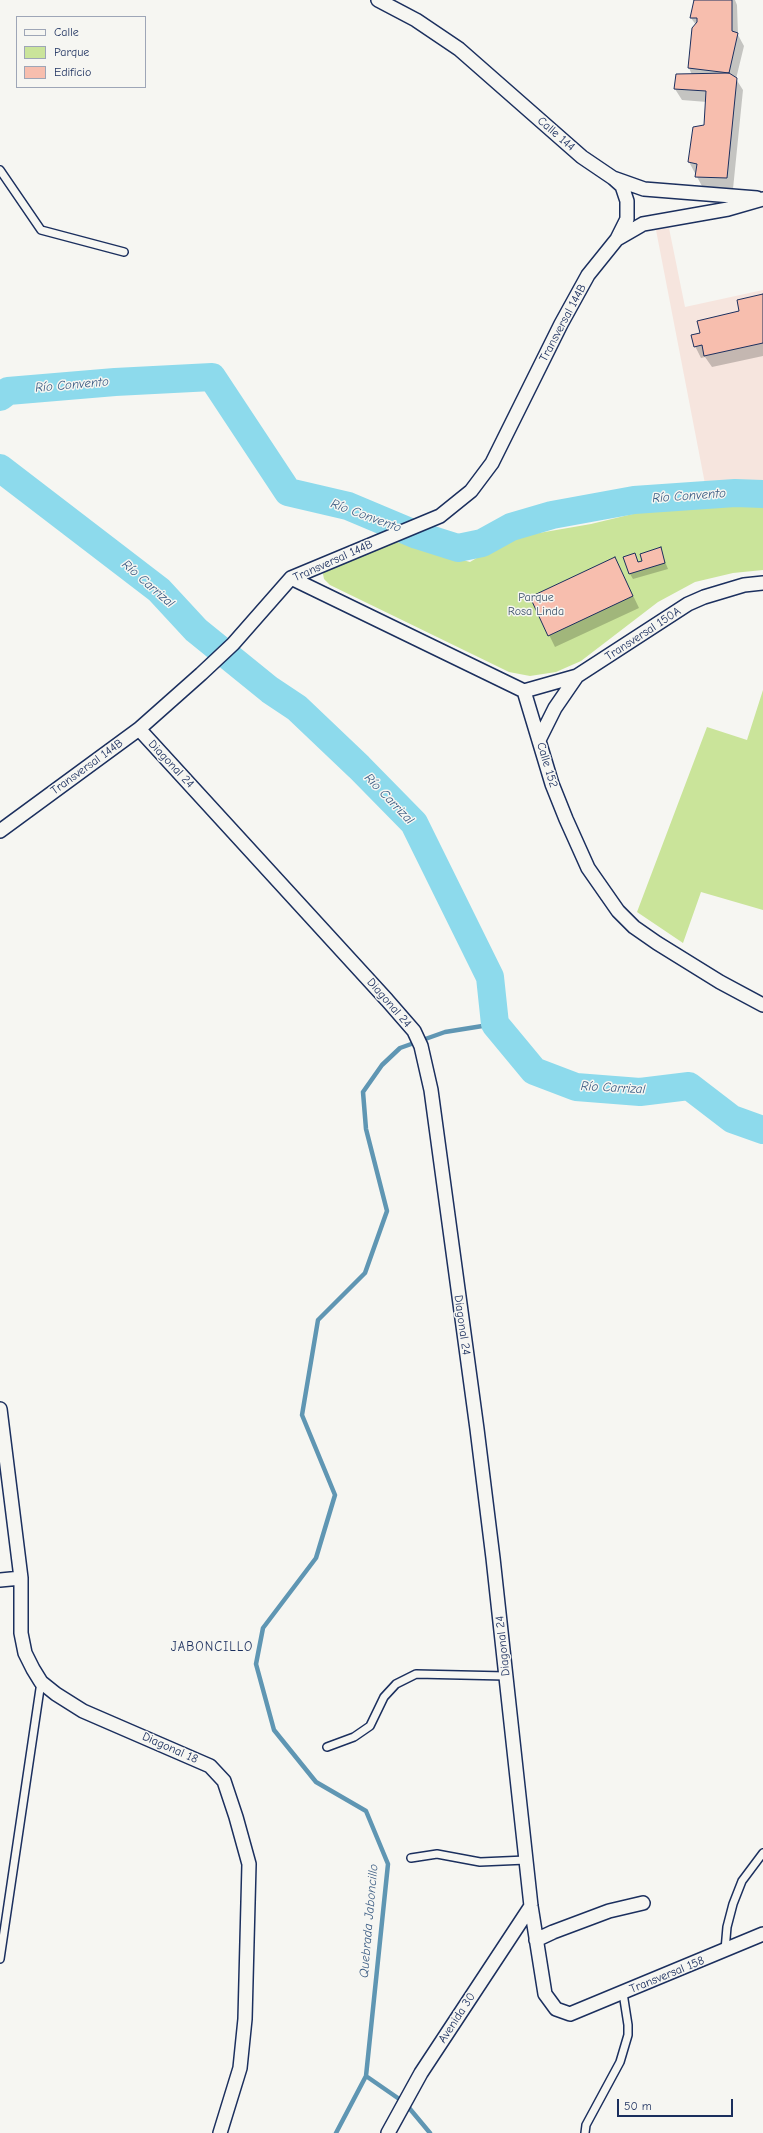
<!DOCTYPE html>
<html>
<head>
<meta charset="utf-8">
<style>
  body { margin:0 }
  #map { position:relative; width:763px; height:2133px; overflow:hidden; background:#f6f6f2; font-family:"Comic Neue",sans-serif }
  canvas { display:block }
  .legend { position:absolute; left:16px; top:16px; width:130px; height:72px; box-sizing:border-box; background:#f6f6f2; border:1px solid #9ea6b7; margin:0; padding:5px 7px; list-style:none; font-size:12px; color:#1b2f5e }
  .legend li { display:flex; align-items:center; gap:8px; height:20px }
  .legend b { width:20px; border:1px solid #9ea6b7 }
  .scale { position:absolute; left:617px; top:2099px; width:116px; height:18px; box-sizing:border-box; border:2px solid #1b2f5e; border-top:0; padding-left:5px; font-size:12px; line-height:14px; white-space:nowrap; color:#1b2f5e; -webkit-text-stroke:3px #f6f6f2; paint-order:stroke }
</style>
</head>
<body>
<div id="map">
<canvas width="763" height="2133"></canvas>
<ul class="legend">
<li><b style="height:5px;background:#f6f6f2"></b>Calle</li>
<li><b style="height:11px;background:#cae49a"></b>Parque</li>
<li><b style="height:11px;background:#f7beae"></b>Edificio</li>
</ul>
<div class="scale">50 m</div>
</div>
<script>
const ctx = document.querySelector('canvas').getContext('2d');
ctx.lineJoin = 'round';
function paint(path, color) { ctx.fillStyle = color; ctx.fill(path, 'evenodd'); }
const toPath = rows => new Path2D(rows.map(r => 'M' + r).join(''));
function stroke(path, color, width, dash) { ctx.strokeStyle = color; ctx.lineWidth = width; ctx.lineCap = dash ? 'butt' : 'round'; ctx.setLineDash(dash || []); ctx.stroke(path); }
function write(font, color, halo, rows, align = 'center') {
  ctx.font = font + ' "Comic Neue",sans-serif'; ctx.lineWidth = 3; ctx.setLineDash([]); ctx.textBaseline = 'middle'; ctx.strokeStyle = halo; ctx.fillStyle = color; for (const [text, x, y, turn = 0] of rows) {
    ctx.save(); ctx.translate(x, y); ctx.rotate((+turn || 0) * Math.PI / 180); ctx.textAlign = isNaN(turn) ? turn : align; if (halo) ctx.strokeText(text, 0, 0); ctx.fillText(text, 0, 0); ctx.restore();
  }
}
paint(toPath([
  [669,228,685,307,763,290,763,485,706,489,656,230]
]), '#f6e5de');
paint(toPath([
  [744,502,763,505,763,570,733,573,695,582,658,602,581,661,556,672,530,676,509,672,330,585,324,579,323,574,324,570,330,566,397,542,470,562,510,538,591,524,666,506],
  [763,690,763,910,701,892,683,943,637,912,707,727,747,740]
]), '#cae49a');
paint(toPath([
  [695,0,735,0,737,5,738,35,744,46,736,79,743,90,733,189,703,188,689,162,694,128,705,126,707,102,682,100,675,89,692,75,689,68,693,28,696,25,691,18],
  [763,295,763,356,712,367,705,357,701,358,695,346,701,334,741,312],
  [660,549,668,569,633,579,630,574,635,554,639,563],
  [615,558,639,608,555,647,531,598]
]), '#0003');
stroke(toPath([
  [366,2076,405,2103,430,2133],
  [336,2133,366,2076,388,1864,366,1811,316,1782,274,1730,256,1664,263,1628,316,1558,335,1495,302,1415,318,1320,365,1273,387,1211,366,1129,363,1092,382,1065,400,1048,445,1032,495,1024]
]), '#5f96b3', 4.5);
stroke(toPath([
  [0,397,8,391,115,382,212,377,288,492,348,506,417,535,458,548,482,543,511,527,552,515,634,500,735,493,763,494],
  [0,468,159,590,196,630,270,690,297,708,359,767,414,823,490,977,495,1024,534,1071,576,1087,640,1092,689,1086,732,1119,763,1130]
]), '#8ddaec', 28);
const building = toPath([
  [694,0,732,0,732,31,738,33,729,73,688,68,692,28,697,22,697,18,690,18,694,0],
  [729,73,737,78,727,178,695,177,697,164,688,162,693,127,704,125,706,91,674,89,676,74,729,73],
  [763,294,763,343,704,356,702,345,694,347,691,335,700,333,697,321,739,311,737,300,763,294],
  [661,547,665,563,629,574,623,557,635,553,638,562,642,561,640,554,661,547],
  [615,557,633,596,548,636,530,597,615,557]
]);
paint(building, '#f7beae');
stroke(building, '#1b2f5e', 1);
const service = toPath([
  [0,170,41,230,124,252],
  [327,1747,354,1737,370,1726,384,1697,396,1684,416,1674,506,1676],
  [411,1858,437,1854,480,1862,526,1860],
  [725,1950,727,1927,733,1904,742,1881,763,1853],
  [0,1959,41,1682],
  [585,2133,586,2125,620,2062,628,2035,628,2025,623,1993]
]);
const minor = toPath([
  [378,0,416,20,459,49,582,157,613,178,644,189,757,198],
  [613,178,622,186,627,201,627,219,617,239],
  [291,578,524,691,552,784,566,819,588,868,618,911,634,927,657,943,720,982,763,1005],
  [524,691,577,676,688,604,704,597,744,585,763,583],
  [139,729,387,1000,414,1031,421,1046,431,1090,477,1429,493,1558,531,1906,545,1994,556,2009,570,2014,763,1934],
  [539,740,555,708,577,676],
  [0,831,139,729,201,674,233,644,291,578,440,516,471,491,492,463,561,324,588,275,617,239,643,224,728,209,763,199],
  [0,1409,21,1578,21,1633,25,1653,33,1669,41,1682,56,1694,83,1711,210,1766,224,1781,236,1817,249,1864,245,2019,240,2068,220,2133],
  [0,1580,21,1578],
  [536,1940,553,1932,609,1911,643,1903],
  [388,2133,421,2073,531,1906]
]);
stroke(service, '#1b2f5e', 10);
stroke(minor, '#1b2f5e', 16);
stroke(service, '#f6f6f2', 7);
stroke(minor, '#f6f6f2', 13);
write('12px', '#1b2f5e', '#f6f6f2', [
  ["Calle 144",556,134,41],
  ["Transversal 144B",563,323,-62],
  ["Transversal 144B",333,561,-24],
  ["Transversal 150A",643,634,-33],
  ["Diagonal 24",171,764,47],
  ["Calle 152",547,765,73],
  ["Transversal 144B",87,767,-36],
  ["Diagonal 24",389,1003,49],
  ["Diagonal 24",462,1325,82],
  ["Diagonal 24",503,1646,-96],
  ["Diagonal 18",170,1748,24],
  ["Transversal 158",667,1975,-22],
  ["Avenida 30",457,2018,-57]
]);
write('12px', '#3e536a', '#f6f6f2', [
  ["Parque",536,598],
  ["Rosa Linda",536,612]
]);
write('italic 13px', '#385a82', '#f6f6f2', [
  ["Río Convento",72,385,-5],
  ["Río Convento",689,496,-4],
  ["Río Convento",366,516,20],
  ["Río Carrizal",148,584,41],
  ["Río Carrizal",389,799,46],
  ["Río Carrizal",613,1088,3],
  ["Quebrada Jaboncillo",369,1921,-85]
]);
ctx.letterSpacing = '1px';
write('13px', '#1b2f5e', '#f6f6f2', [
  ["JABONCILLO",212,1647]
]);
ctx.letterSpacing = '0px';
</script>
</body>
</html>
